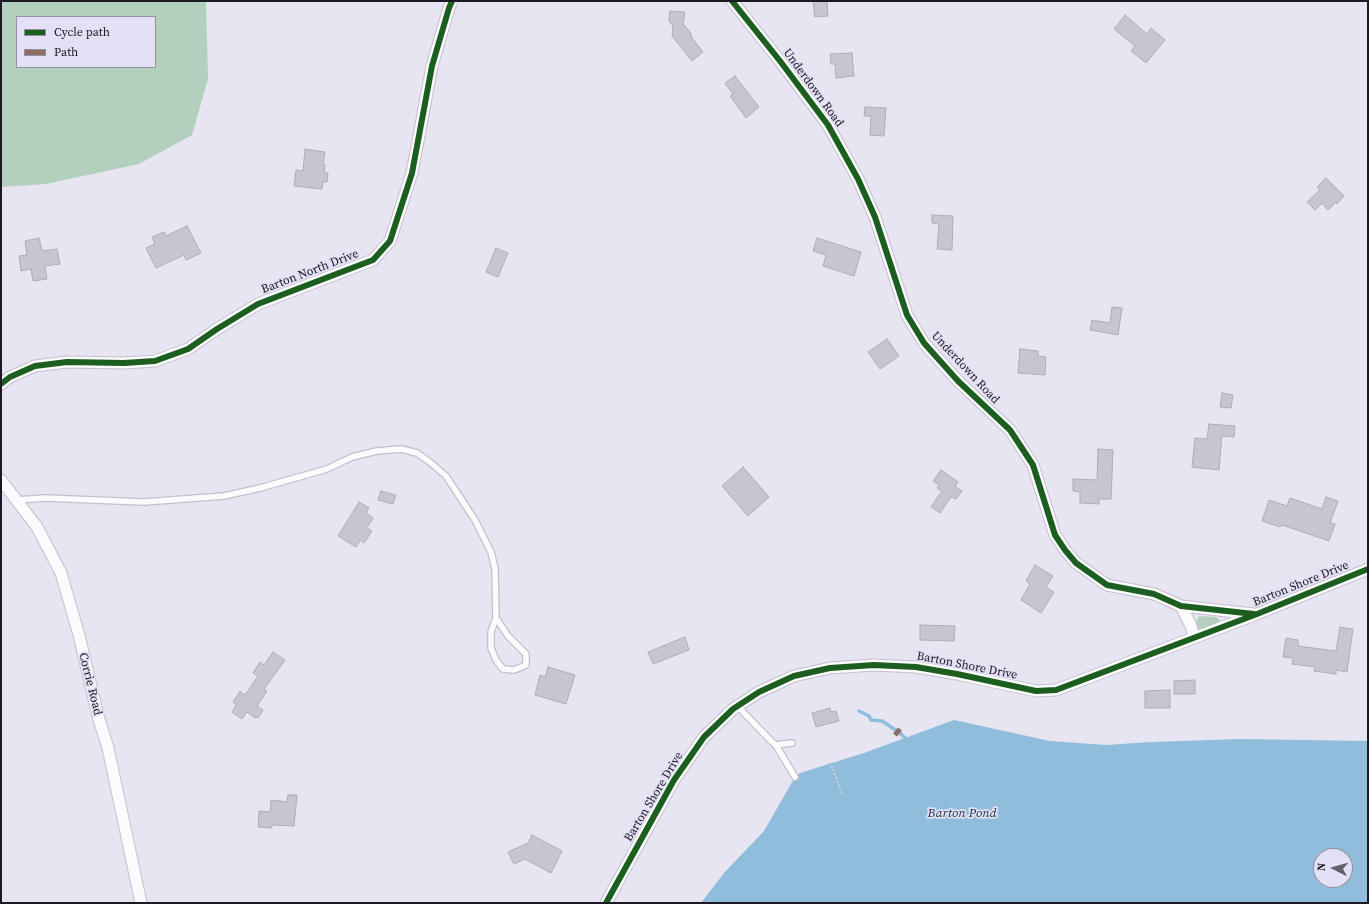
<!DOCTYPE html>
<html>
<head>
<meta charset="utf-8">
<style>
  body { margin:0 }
  #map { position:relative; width:1369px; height:904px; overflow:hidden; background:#e6e5f1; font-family:"Source Serif 4",serif }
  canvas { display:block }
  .frame { position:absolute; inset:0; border:2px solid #1b1921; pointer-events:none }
  .legend { position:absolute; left:16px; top:16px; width:140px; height:52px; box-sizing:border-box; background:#e3e0f6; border:1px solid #9390a1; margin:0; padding:5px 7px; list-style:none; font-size:12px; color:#1b1921 }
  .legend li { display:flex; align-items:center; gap:8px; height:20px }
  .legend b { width:20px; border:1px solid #9390a1 }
  .north { position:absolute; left:1313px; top:848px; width:40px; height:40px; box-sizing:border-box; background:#e3e0f6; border:1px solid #9390a1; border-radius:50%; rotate:276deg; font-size:11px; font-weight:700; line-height:16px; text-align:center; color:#1b1921 }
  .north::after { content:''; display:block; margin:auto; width:14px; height:18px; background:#62606a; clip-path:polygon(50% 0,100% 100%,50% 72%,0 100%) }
</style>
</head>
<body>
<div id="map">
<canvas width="1369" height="904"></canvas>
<div class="frame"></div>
<ul class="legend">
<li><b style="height:5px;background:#1b5e20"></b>Cycle path</li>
<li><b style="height:5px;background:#8d6e63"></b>Path</li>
</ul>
<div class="north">N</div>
</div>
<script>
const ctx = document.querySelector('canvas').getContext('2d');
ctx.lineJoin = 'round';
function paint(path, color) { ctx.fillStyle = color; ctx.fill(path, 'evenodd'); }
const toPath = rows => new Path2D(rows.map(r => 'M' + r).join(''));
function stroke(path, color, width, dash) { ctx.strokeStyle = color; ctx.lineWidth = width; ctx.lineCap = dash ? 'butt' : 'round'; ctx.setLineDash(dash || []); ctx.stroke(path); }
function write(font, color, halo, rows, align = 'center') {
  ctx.font = font + ' "Source Serif 4",serif'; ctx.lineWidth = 3.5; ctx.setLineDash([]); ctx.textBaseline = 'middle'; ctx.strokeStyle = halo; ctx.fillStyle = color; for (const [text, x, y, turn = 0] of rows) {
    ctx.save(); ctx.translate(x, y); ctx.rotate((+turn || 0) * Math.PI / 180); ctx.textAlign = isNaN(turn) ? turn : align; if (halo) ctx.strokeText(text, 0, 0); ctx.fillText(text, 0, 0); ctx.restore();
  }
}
paint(toPath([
  [1,1,206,1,208,79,192,135,139,164,46,184,1,187],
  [17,17,155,17,155,67,17,67],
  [1200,616,1215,617,1219,619,1219,623,1204,630,1199,629,1196,623,1198,618]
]), '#b3d0be');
paint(toPath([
  [954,720,1050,741,1106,745,1151,742,1240,739,1368,741,1368,903,701,903,724,873,764,831,795,777,800,773,864,753],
  [1321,856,1345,856,1345,880,1321,880]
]), '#8fbddb');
stroke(toPath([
  [859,711,869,716,871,720,882,721,900,733,907,740]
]), '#8fbddb', 3.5);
const building = toPath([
  [813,1,827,1,828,16,815,17,813,1],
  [670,11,685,12,683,24,691,33,691,37,703,52,692,61,672,36,673,26,669,21,670,11],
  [1125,15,1147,34,1151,28,1165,40,1146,63,1131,51,1135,46,1114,29,1125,15],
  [852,53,854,76,836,78,835,64,831,64,830,54,852,53],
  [735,76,759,107,746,118,730,96,733,94,725,83,735,76],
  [865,107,886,108,884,136,870,135,871,116,864,116,865,107],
  [305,149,325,152,323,165,325,165,324,173,328,173,327,182,323,182,322,189,294,186,296,170,303,171,305,149],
  [1326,178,1344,196,1337,204,1336,202,1328,210,1322,203,1315,210,1307,202,1320,190,1317,187,1326,178],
  [932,215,953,216,952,250,937,249,939,224,932,223,932,215],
  [187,226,201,253,186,260,184,255,156,268,146,248,155,244,152,237,164,232,166,236,187,226],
  [39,238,42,251,57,249,60,264,45,266,47,279,33,281,31,269,21,271,19,256,27,255,25,241,39,238],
  [817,238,861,252,854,276,823,266,826,255,813,251,817,238],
  [496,248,508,253,498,277,486,272,496,248],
  [1112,307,1122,308,1118,335,1090,330,1092,320,1110,323,1112,307],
  [887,339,899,356,880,369,868,352,887,339],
  [1020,349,1038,351,1038,356,1046,357,1045,375,1018,373,1020,349],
  [1222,393,1233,395,1231,408,1220,407,1222,393],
  [1209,424,1235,426,1234,437,1222,436,1219,470,1192,467,1195,438,1207,439,1209,424],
  [1098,449,1113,450,1111,499,1099,499,1099,504,1080,503,1080,492,1073,491,1073,479,1097,480,1098,449],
  [743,467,769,497,748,516,722,486,743,467],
  [941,470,958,482,955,487,962,491,956,499,951,497,940,513,931,507,942,491,937,488,939,485,933,481,941,470],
  [381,491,396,495,393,504,378,500,381,491],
  [1326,497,1338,501,1330,523,1335,524,1329,541,1282,525,1280,527,1262,521,1269,500,1287,506,1290,498,1322,509,1326,497],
  [359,502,369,508,366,513,373,518,367,528,372,531,364,543,360,540,356,547,338,536,359,502],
  [1035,565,1053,576,1046,587,1054,592,1041,613,1021,600,1030,584,1026,581,1035,565],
  [920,625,955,626,954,641,920,640,920,625],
  [1340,627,1353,629,1347,672,1336,670,1336,674,1314,671,1315,667,1292,664,1293,658,1283,657,1286,638,1298,640,1298,646,1336,651,1340,627],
  [685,637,689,650,653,664,648,652,685,637],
  [273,652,285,660,264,689,267,691,257,706,263,710,258,718,256,717,255,718,247,712,242,719,232,712,236,705,233,702,240,691,245,695,258,676,253,673,260,662,264,665,273,652],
  [548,667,575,675,566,704,535,695,540,675,545,677,548,667],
  [1195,680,1195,694,1174,694,1174,681,1195,680],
  [1170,690,1170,708,1145,708,1145,691,1170,690],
  [830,708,831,712,836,711,839,721,816,727,812,713,830,708],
  [288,795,297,795,294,826,272,825,272,828,258,827,259,811,270,812,271,800,287,802,288,795],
  [532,835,562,851,551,873,525,859,514,864,508,852,528,843,532,835]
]);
paint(building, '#c8c5ce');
stroke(building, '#afacb5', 1);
const lane = toPath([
  [17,500,45,498,144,502,224,496,260,488,327,469,352,457,377,451,401,449,417,453,431,463,446,476,475,520,491,552,495,569,496,618,491,632,491,648,496,660,503,669,514,670,526,665,526,654,508,636,496,618],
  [738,705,744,713,777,747,795,777],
  [775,745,792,743]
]);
const street = toPath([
  [732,1,780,61,828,125,858,179,875,217,907,315,924,343,958,381,1010,430,1033,465,1055,535,1065,550,1076,563,1107,585,1154,594,1181,606,1254,614],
  [1,384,10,377,35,366,67,362,124,363,155,361,188,349,217,329,258,304,373,260,390,241,412,173,432,66,449,8,452,1],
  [1,480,37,527,61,573,79,635,98,716,108,748,141,903],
  [1181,606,1191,626,1194,638],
  [606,903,674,780,704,737,733,709,759,692,794,676,830,668,874,665,916,667,957,674,1036,691,1056,690,1257,614,1368,569]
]);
stroke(lane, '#c2c0ca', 8);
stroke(street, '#c2c0ca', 13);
stroke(toPath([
  [830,762,843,796]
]), '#d0cfd2', 2, [2, 2]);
stroke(lane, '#fbfbfd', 5.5);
stroke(street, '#fbfbfd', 11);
stroke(toPath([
  [895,735,900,729]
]), '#8d6e63', 5, [10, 5]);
stroke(toPath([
  [732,1,780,61,828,125,858,179,875,217,907,315,924,343,958,381,1010,430,1033,465,1055,535,1065,550,1076,563,1107,585,1154,594,1181,606,1254,614],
  [1,384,10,377,35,366,67,362,124,363,155,361,188,349,217,329,258,304,373,260,390,241,412,173,432,66,449,8,452,1],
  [606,903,674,780,704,737,733,709,759,692,794,676,830,668,874,665,916,667,957,674,1036,691,1056,690,1257,614,1368,569]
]), '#1b5e20', 6);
write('12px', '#1b1921', '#e3e0f6', [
  ["Underdown Road",813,88,54],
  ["Barton North Drive",310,272,-21],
  ["Underdown Road",965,368,47],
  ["Barton Shore Drive",1301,584,-22],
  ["Barton Shore Drive",967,666,11],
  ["Corrie Road",90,684,76],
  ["Barton Shore Drive",654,797,-59]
]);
write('italic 13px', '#153444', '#e3e0f6', [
  ["Barton Pond",962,814]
]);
</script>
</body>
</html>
